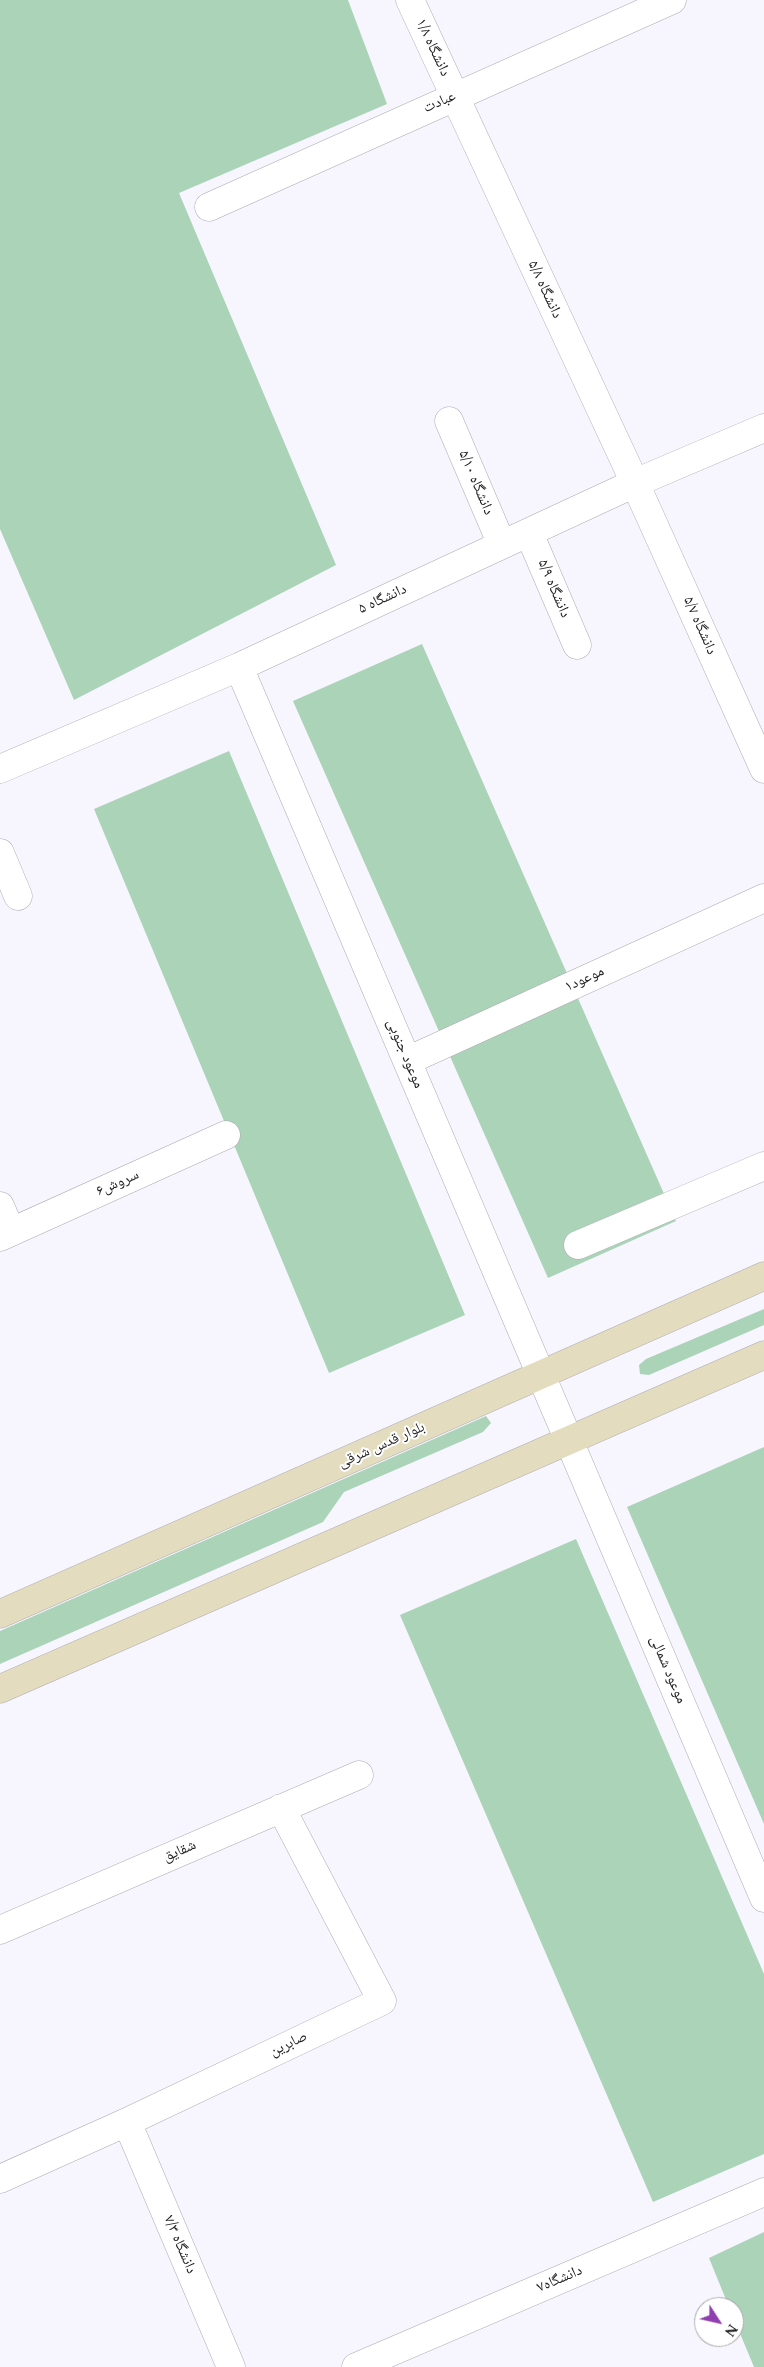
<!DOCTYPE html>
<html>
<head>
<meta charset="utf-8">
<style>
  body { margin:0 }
  #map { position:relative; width:764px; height:2367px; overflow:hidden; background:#f7f5fd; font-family:Spectral,serif }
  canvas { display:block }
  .north { position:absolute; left:694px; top:2297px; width:50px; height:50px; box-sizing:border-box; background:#fff; border:1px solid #a7a7a8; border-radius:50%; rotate:125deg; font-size:14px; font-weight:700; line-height:20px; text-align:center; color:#232325 }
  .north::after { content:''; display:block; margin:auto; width:18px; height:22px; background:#913fae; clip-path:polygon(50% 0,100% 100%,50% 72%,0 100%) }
</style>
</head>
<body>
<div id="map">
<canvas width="764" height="2367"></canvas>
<div class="north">N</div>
</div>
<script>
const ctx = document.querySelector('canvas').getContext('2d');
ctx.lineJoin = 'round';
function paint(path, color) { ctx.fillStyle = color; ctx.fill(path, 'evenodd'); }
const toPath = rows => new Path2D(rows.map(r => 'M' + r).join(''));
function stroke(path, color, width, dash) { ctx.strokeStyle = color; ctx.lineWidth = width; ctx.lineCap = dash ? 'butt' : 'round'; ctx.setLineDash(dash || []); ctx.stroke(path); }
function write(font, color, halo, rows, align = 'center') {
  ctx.font = font + ' Spectral,"Noto Naskh Arabic",serif'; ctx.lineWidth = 4; ctx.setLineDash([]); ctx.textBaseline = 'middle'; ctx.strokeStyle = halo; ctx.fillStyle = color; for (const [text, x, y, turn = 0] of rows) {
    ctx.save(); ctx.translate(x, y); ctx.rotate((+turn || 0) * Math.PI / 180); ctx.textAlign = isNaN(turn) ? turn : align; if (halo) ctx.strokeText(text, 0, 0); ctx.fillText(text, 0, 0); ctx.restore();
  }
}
paint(toPath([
  [0,0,348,0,387,104,179,193,336,565,74,700,0,529],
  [422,644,676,1221,548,1278,293,701],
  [229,751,465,1315,329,1373,94,809],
  [764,1309,764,1325,649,1375,640,1374,639,1365,646,1359],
  [486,1416,491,1423,483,1432,344,1492,323,1522,0,1664,0,1631],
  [764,1447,764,1824,627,1507],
  [576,1539,764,1974,764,2154,653,2202,400,1615],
  [764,2232,764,2367,754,2367,734,2319,734,2307,729,2307,709,2258]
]), '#abd3b8');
const street = toPath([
  [410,0,635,483,764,769],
  [209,207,672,0],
  [449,421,502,545],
  [529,533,577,645],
  [239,667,764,1898],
  [0,769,239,667,635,483,764,428],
  [0,853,18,896],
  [407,1061,764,898],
  [0,1206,11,1232],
  [0,1237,226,1135],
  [578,1245,764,1166],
  [0,1930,359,1775],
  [127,2122,231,2367],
  [0,2179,127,2122,382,2001,281,1808],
  [356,2367,764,2192]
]);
const secondary = toPath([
  [0,1614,764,1276],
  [0,1689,764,1355]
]);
stroke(street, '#acabb2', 29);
stroke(secondary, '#acabb2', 29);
stroke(street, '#fff', 28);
stroke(secondary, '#e4dcbe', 28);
write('15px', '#232325', '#fff', [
  ["دانشگاه ۱/۸",432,48,65],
  ["عبادت",440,103,-24],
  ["دانشگاه ۵/۸",544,290,65],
  ["دانشگاه ۵/۱۰",475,483,67],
  ["دانشگاه ۵/۹",553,589,67],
  ["دانشگاه ۵",383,600,-25],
  ["دانشگاه ۵/۷",699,626,66],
  ["موعود۱",585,980,-25],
  ["موعود جنوبی",404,1054,67],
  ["سروش۶",118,1184,-24],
  ["بلوار قدس شرقی",382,1446,-24],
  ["موعود شمالی",667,1670,67],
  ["شقایق",180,1852,-23],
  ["صابرین",289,2045,-26],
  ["دانشگاه ۷/۳",179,2245,67],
  ["دانشگاه۷",560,2280,-23]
]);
</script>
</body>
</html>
